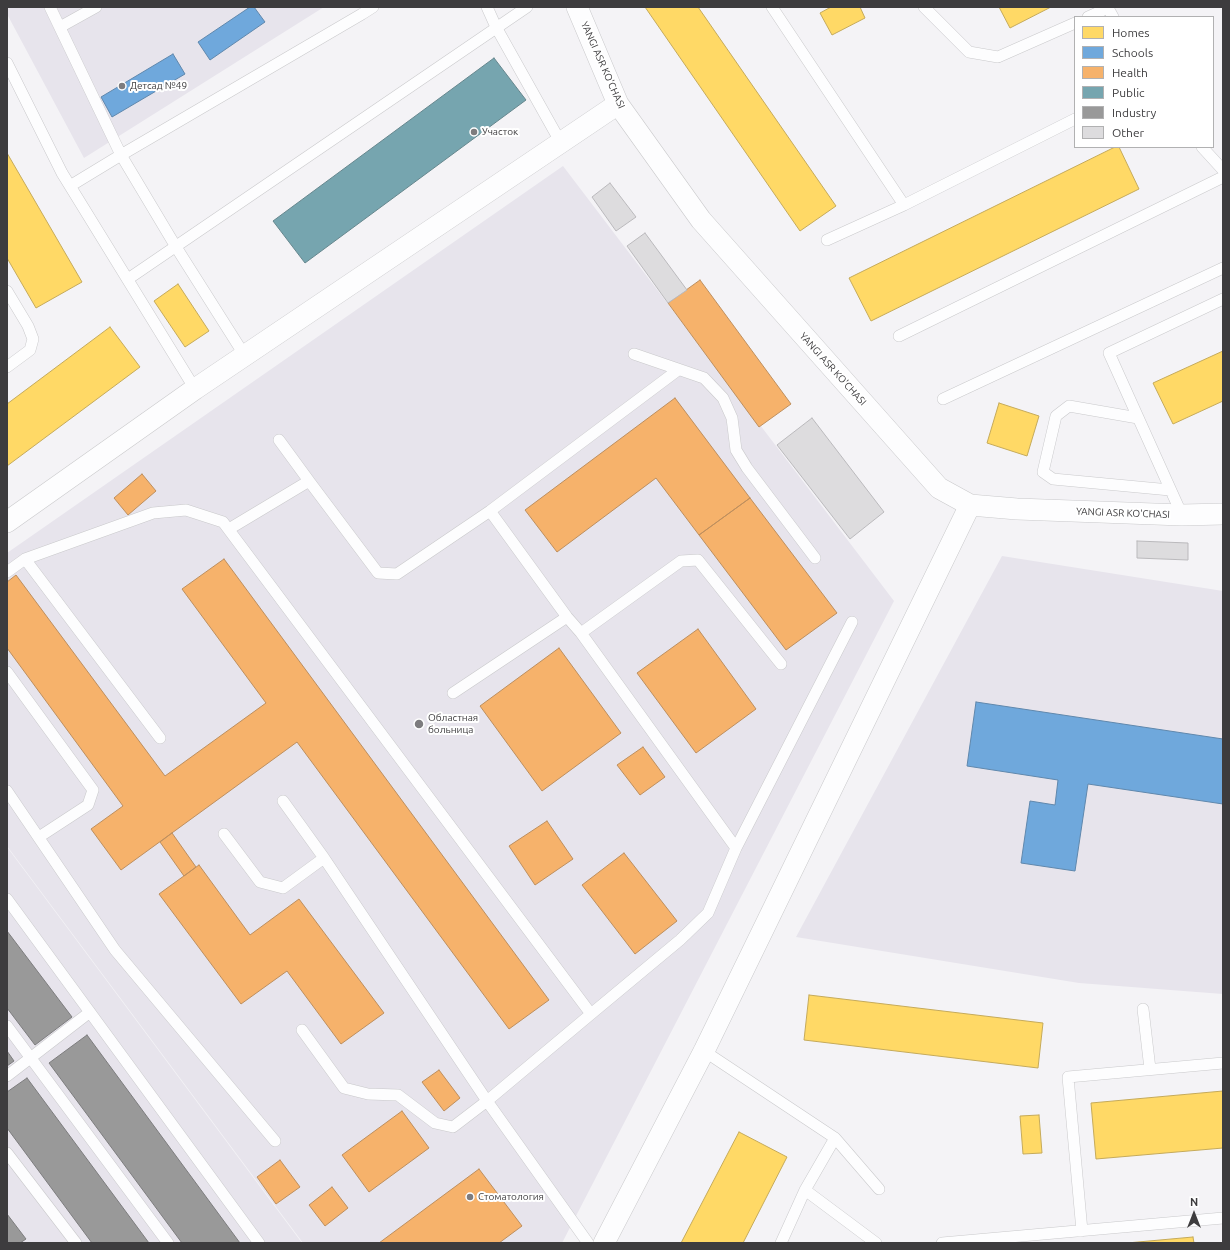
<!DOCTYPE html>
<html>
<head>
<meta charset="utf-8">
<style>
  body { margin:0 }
  #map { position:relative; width:1230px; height:1250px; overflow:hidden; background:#f4f3f6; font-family:Ubuntu,sans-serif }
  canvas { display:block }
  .frame { position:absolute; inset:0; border:8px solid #3d3c3e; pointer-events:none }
  .legend { position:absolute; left:1074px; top:16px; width:140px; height:132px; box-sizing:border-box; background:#fff; border:1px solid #b1b1b2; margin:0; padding:5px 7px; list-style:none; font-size:12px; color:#3d3c3e }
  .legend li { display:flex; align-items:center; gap:8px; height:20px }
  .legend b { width:20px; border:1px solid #b1b1b2 }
  .north { position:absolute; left:1174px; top:1194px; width:40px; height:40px; -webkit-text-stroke:3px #fff; paint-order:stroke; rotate:0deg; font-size:11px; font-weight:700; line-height:16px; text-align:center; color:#3d3c3e }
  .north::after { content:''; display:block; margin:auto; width:14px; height:18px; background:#3d3c3e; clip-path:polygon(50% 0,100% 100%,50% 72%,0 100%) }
</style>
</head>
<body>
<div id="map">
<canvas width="1230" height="1250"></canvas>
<div class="frame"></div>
<ul class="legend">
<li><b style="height:11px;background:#ffd966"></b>Homes</li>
<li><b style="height:11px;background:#6fa8dc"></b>Schools</li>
<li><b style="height:11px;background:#f6b26b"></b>Health</li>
<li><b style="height:11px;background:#76a5af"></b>Public</li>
<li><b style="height:11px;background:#999"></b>Industry</li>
<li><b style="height:11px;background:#dddcde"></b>Other</li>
</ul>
<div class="north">N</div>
</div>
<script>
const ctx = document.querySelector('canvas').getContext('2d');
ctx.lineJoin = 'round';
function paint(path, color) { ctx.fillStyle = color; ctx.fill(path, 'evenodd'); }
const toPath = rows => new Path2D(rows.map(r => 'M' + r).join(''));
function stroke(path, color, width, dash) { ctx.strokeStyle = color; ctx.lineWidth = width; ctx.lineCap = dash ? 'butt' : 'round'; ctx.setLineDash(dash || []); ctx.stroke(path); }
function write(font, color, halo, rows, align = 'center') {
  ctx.font = font + ' Ubuntu,sans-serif'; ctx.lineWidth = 4; ctx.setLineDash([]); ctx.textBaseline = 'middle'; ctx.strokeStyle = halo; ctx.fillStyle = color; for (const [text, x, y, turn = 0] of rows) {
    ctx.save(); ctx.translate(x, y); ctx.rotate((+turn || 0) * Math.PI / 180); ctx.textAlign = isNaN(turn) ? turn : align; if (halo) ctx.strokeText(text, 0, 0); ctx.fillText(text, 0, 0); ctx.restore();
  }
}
paint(toPath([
  [7,7,324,7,84,158,7,14],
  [563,166,894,601,562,1243,303,1243,7,846,7,553],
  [1002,556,1223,591,1223,994,1079,983,796,937],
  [7,847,302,1243,7,1243]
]), '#e7e4ec');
const homes = toPath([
  [645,7,698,7,836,206,800,231,645,7],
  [831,7,860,7,865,18,832,35,820,13,831,7],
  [999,7,1051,7,1010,28,999,7],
  [1115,147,1119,147,1139,189,871,321,849,278,1115,147],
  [7,153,82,282,36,308,7,258,7,153],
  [178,284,209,331,185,347,154,301,178,284],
  [110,327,140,367,7,466,7,404,110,327],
  [1223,351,1223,401,1173,424,1153,383,1223,351],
  [999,403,1039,416,1027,456,987,443,999,403],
  [809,995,1043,1023,1038,1068,804,1040,809,995],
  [1223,1091,1223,1148,1096,1159,1091,1103,1223,1091],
  [1039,1115,1042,1153,1023,1154,1020,1116,1039,1115],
  [739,1132,787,1157,743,1243,681,1243,739,1132],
  [1193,1237,1194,1243,1127,1243,1193,1237]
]);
paint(homes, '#ffd966');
stroke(homes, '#c5aa5a', 1);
const schools = toPath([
  [250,7,254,7,265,22,210,60,198,42,250,7],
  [173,54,185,74,112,117,101,97,173,54],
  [976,702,1223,739,1223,804,1088,784,1075,871,1021,863,1030,801,1055,805,1058,780,967,766,976,702]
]);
paint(schools, '#6fa8dc');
stroke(schools, '#6088ad', 1);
const health = toPath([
  [700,280,791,404,759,427,668,303,700,280],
  [675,398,750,498,699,535,656,478,557,552,525,510,675,398],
  [142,474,156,491,128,515,114,498,142,474],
  [750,498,837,613,786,650,699,535,750,498],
  [224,559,549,1000,509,1029,297,742,121,870,91,829,123,806,7,648,7,582,16,575,165,776,266,703,182,589,224,559],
  [698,629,756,709,696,753,637,673,698,629],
  [559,648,621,733,542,791,480,706,559,648],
  [643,747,665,777,640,795,617,765,643,747],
  [547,821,573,859,535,885,509,846,547,821],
  [172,833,196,867,184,876,160,842,172,833],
  [624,853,677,921,635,954,582,885,624,853],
  [199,865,250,935,299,899,384,1013,341,1044,287,971,241,1004,159,894,199,865],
  [439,1070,460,1098,444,1111,422,1082,439,1070],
  [402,1111,429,1148,369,1192,342,1155,402,1111],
  [280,1160,300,1187,276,1204,257,1177,280,1160],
  [479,1169,522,1226,499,1243,379,1243,479,1169],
  [332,1187,348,1208,325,1226,309,1205,332,1187]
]);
paint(health, '#f6b26b');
stroke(health, '#be8f5e', 1);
const public = toPath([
  [494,58,526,100,305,263,273,221,494,58]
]);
paint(public, '#76a5af');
stroke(public, '#65868d', 1);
const industry = toPath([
  [7,931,72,1017,35,1045,7,1008,7,931],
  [87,1035,240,1243,182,1243,49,1063,87,1035],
  [7,1051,14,1061,7,1066,7,1051],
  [27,1078,149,1243,92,1243,7,1128,7,1092,27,1078],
  [7,1214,26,1239,20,1243,7,1243,7,1214]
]);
paint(industry, '#999');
stroke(industry, '#7d7d7e', 1);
const building = toPath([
  [610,183,636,217,616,231,592,197,610,183],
  [645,233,687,290,668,303,627,246,645,233],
  [812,418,884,512,850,539,777,445,812,418],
  [1137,541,1188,543,1188,560,1137,558,1137,541]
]);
paint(building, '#dddcde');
stroke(building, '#bab9bc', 1);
const lane = toPath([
  [50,7,121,155,176,247,245,356],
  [487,7,496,27,561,143],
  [772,7,904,205,1075,119],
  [924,7,969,52,998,57,1075,23],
  [1088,17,1108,8,1113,17],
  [60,27,96,7],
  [7,63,62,173,195,389],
  [1202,147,1223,170],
  [70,186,121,155,362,14,373,7],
  [827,240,904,205],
  [128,279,527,7],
  [7,291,28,326,33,339,30,350,7,367],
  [899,336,1223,177],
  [634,354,704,378,723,398,732,418,736,450,747,468,815,558],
  [943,399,1223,268],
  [1138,418,1069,406,1056,416,1043,472,1053,479,1170,490],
  [279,440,309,481],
  [490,511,567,617,581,633,736,848],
  [1182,515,1109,353,1223,299],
  [229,529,309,481,378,573,397,574,490,511,678,370],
  [25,559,160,738],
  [7,572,25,559,153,513,186,510,223,522,591,1014,487,1101,588,1243],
  [581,633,681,561,698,560,781,664],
  [7,672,93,790,88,805,39,837],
  [453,693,567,617],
  [7,791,115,950,275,1141],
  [283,801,324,858,487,1101,453,1127,435,1123,398,1095,368,1094,344,1088,302,1030],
  [224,834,260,882,283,888,324,858],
  [7,899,259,1243],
  [1143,1009,1150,1069],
  [591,1014,680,940,708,913,736,848,852,622],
  [7,1026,168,1243],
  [704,1051,835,1138,805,1190,876,1243],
  [7,1076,90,1012],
  [835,1138,879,1189],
  [7,1153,76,1243],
  [1082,1231,1068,1077,1223,1063],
  [781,1243,805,1190],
  [942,1243,1223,1218]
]);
const street = toPath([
  [577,7,618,104,701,220,939,488,970,505,1017,509,1182,515,1223,514],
  [7,522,195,389,618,104],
  [604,1243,704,1051,970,505]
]);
stroke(lane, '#c9c9cb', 12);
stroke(street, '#c9c9cb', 22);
stroke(lane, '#fdfdfe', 11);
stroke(street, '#fdfdfe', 21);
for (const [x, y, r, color] of [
  [122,86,4,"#7d7c7e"],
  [474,132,4,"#7d7c7e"],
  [419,724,5,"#7d7c7e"],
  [470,1197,4,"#7d7c7e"]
]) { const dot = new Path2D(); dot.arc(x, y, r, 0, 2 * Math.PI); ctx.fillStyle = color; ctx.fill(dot); stroke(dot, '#fff', 1.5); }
write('10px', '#3d3c3e', '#fff', [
  ["YANGI ASR KO'CHASI",603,65,66],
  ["YANGI ASR KO'CHASI",833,369,48],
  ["YANGI ASR KO'CHASI",1123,513,2]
]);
write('10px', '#3d3c3e', '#fff', [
  ["Детсад №49",130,86],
  ["Участок",482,132],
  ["Областная",428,718],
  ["больница",428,730],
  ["Стоматология",478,1197]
], 'left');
</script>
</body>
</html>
